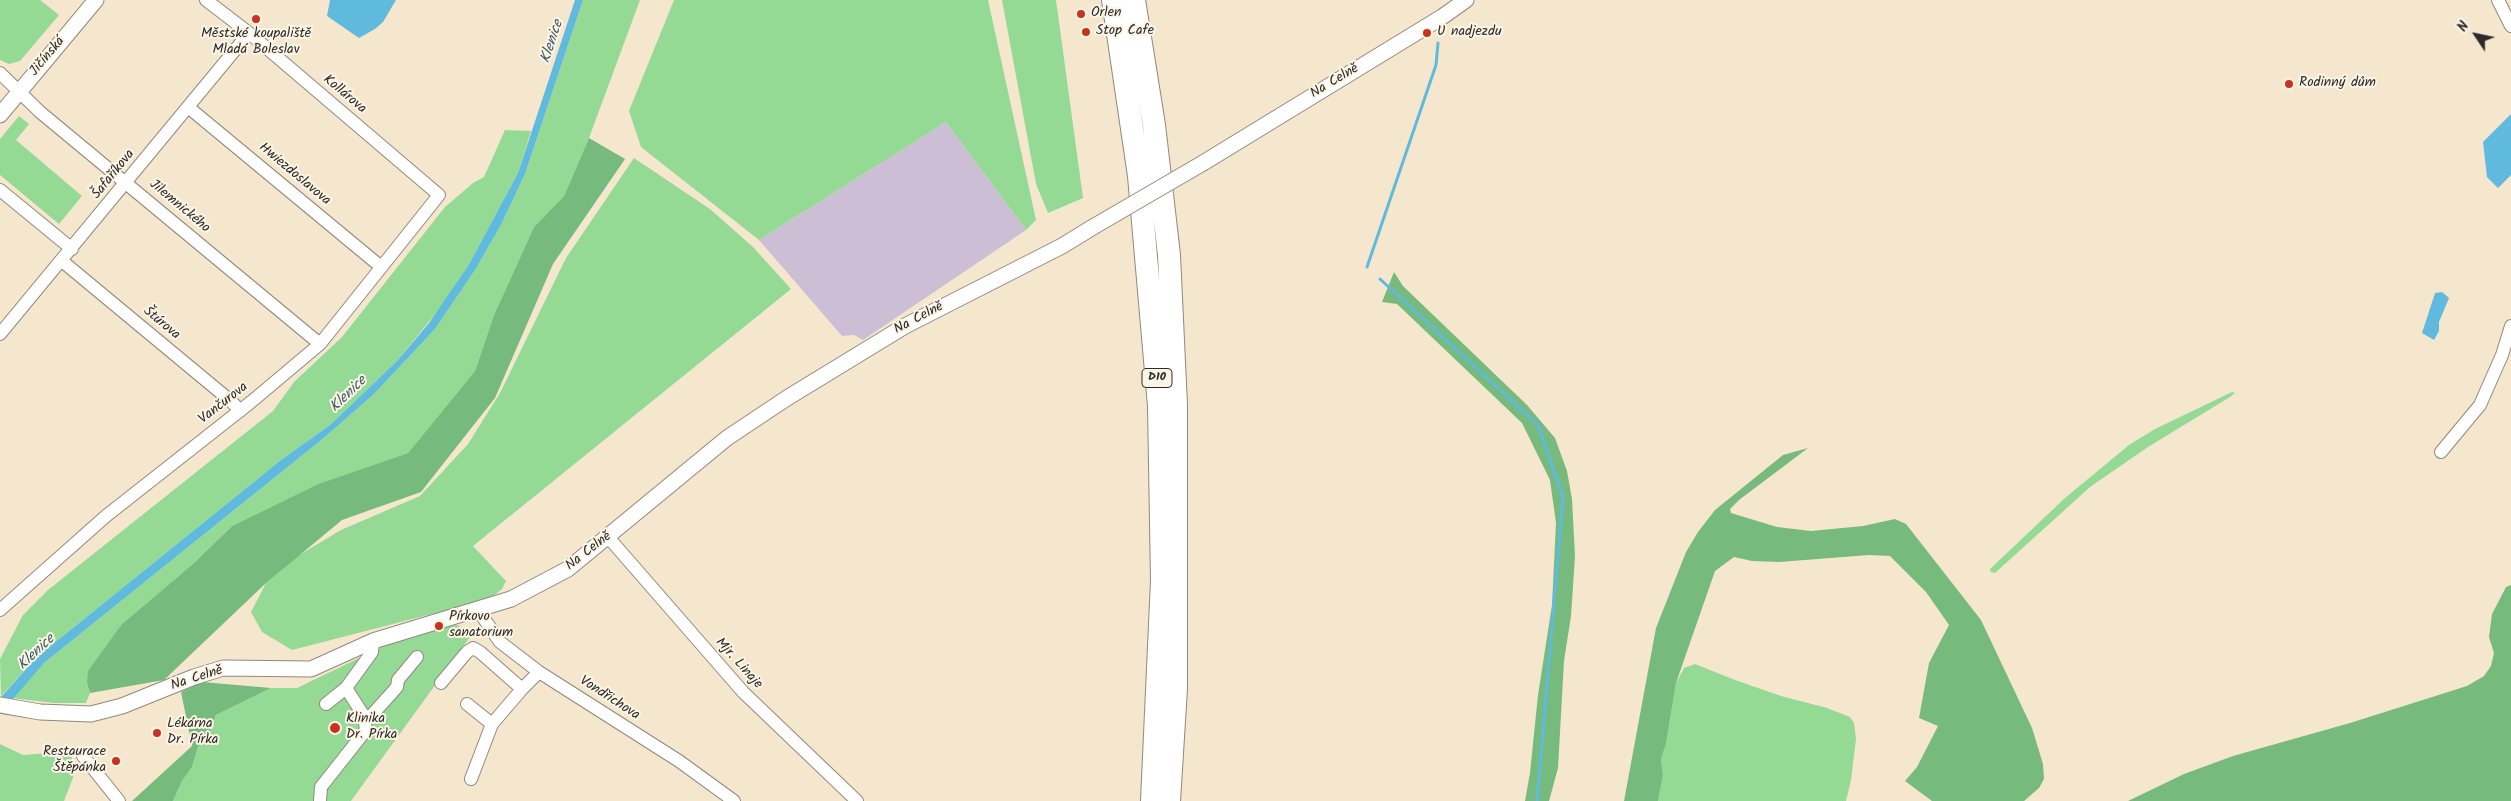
<!DOCTYPE html>
<html>
<head>
<meta charset="utf-8">
<style>
  body { margin:0 }
  #map { position:relative; width:2511px; height:801px; overflow:hidden; background:#f5e7ce; font-family:Kalam,sans-serif }
  canvas { display:block }
  .north { position:absolute; left:2451px; top:10px; width:50px; height:50px; -webkit-text-stroke:4px #fcf5e5; paint-order:stroke; rotate:304deg; font-size:14px; font-weight:700; line-height:20px; text-align:center; color:#2b2b2b }
  .north::after { content:''; display:block; margin:auto; width:18px; height:22px; background:#2b2b2b; clip-path:polygon(50% 0,100% 100%,50% 72%,0 100%) }
</style>
</head>
<body>
<div id="map">
<canvas width="2511" height="801"></canvas>
<div class="north">N</div>
</div>
<script>
const ctx = document.querySelector('canvas').getContext('2d');
ctx.lineJoin = 'round';
function paint(path, color) { ctx.fillStyle = color; ctx.fill(path, 'evenodd'); }
const toPath = rows => new Path2D(rows.map(r => 'M' + r).join(''));
function stroke(path, color, width, dash) { ctx.strokeStyle = color; ctx.lineWidth = width; ctx.lineCap = dash ? 'butt' : 'round'; ctx.setLineDash(dash || []); ctx.stroke(path); }
function write(font, color, halo, rows, align = 'center') {
  ctx.font = font + ' Kalam,sans-serif'; ctx.lineWidth = 4; ctx.setLineDash([]); ctx.textBaseline = 'middle'; ctx.strokeStyle = halo; ctx.fillStyle = color; for (const [text, x, y, turn = 0] of rows) {
    ctx.save(); ctx.translate(x, y); ctx.rotate((+turn || 0) * Math.PI / 180); ctx.textAlign = isNaN(turn) ? turn : align; if (halo) ctx.strokeText(text, 0, 0); ctx.fillText(text, 0, 0); ctx.restore();
  }
}
paint(toPath([
  [946,122,1026,230,863,340,854,335,842,336,759,240]
]), '#ccbed4');
paint(toPath([
  [0,0,40,0,59,15,20,61,9,64,0,60],
  [583,0,640,0,589,138,564,196,534,227,494,315,475,371,408,453,318,484,232,526,194,563,122,624,87,683,90,693,86,703,54,703,12,698,44,663,325,437,374,394,435,329,475,270,501,225,525,174],
  [674,0,988,0,1036,220,1026,230,946,122,759,240,641,147,629,111],
  [1002,0,1056,0,1083,198,1048,213,1036,184],
  [19,116,29,124,16,140,82,196,59,224,0,175,0,139],
  [505,130,531,131,518,173,468,266,444,303,397,361,330,425,281,460,37,657,1,696,0,659,23,615,48,590,273,411,294,382,342,337,445,207,473,183,484,177],
  [634,158,710,209,753,247,791,289,473,546,506,581,502,589,490,599,292,650,262,632,251,612,266,583,296,557,341,530,420,496,468,444,500,393,566,258],
  [2232,392,2235,393,2230,397,2148,447,2090,487,1995,573,1991,572,1990,569,2065,498,2129,445,2155,429],
  [457,625,473,633,351,801,173,801,182,781,192,767,198,747,209,734,216,715,271,688,297,688,388,644,434,629],
  [1695,664,1735,680,1781,696,1827,708,1850,717,1854,723,1856,739,1851,780,1846,801,1658,801,1663,775,1661,759,1666,744,1676,683,1684,668],
  [0,744,23,755,71,751,74,775,64,801,0,801]
]), '#94da94');
paint(toPath([
  [589,138,625,159,553,264,495,398,421,492,342,520,266,583,164,680,90,693,87,683,88,671,122,624,194,563,232,526,318,484,408,453,475,371,494,315,534,227,564,196],
  [1394,272,1403,286,1527,405,1555,438,1567,471,1572,499,1575,556,1571,616,1564,661,1558,768,1549,801,1525,801,1530,773,1538,695,1552,605,1556,523,1550,480,1522,423,1397,304,1382,302],
  [1808,448,1739,500,1730,509,1731,513,1777,527,1811,531,1863,526,1895,519,1906,524,1981,620,2032,728,2043,764,2044,779,2039,788,2024,801,1932,801,1905,781,1917,767,1938,726,1919,718,1929,663,1949,625,1926,592,1890,556,1869,555,1779,562,1752,561,1734,557,1715,571,1676,683,1666,744,1661,759,1663,775,1658,801,1624,801,1656,628,1686,552,1698,532,1715,510,1783,455],
  [2511,585,2511,801,2128,801,2184,774,2233,756,2350,723,2467,686,2484,676,2491,666,2494,653,2489,637,2492,614,2506,587],
  [202,682,271,688,216,715,209,734,198,747,192,767,182,781,173,801,132,801,192,746,181,692]
]), '#77ba7e');
paint(toPath([
  [330,0,396,0,383,22,375,29,359,38,327,16],
  [575,0,583,0,525,174,501,225,475,270,435,329,374,394,325,437,44,663,0,714,0,698,37,657,281,460,330,425,397,361,429,323,468,266,518,173],
  [2511,114,2511,175,2498,188,2487,177,2483,142],
  [2442,292,2449,298,2439,322,2439,331,2434,340,2422,333,2435,293]
]), '#5fbadd');
stroke(toPath([
  [1367,267,1436,65,1438,43],
  [1380,279,1538,425,1563,497,1537,801]
]), '#5fbadd', 3);
const minor = toPath([
  [2498,0,2511,26],
  [0,73,40,112,320,344],
  [188,107,380,266],
  [0,190,72,249],
  [62,261,232,402,240,411],
  [0,334,249,33],
  [2441,452,2480,405,2502,355,2511,326],
  [608,537,743,692,857,801],
  [0,610,106,516,251,402,320,344,439,195,249,33,206,0],
  [478,610,500,642,539,672,679,761,734,801],
  [441,683,467,652,473,648,480,652,522,689,539,672],
  [346,688,364,716,371,716,397,687,398,680,417,657],
  [326,704,346,688,372,652,373,641],
  [467,704,492,724,522,689],
  [83,756,119,801],
  [471,779,492,724],
  [320,801,321,787,366,730,364,716]
]);
const tertiary = toPath([
  [0,115,96,0],
  [1203,163,1442,17,1466,0],
  [0,705,40,712,91,714,122,706,194,677,223,668,311,669,373,641,511,599,568,569,727,438,787,398,905,326,1062,246,1093,227]
]);
const motorway = toPath([
  [1113,0,1139,176,1159,406,1162,580,1152,801],
  [1134,0,1154,125,1169,255,1176,405,1176,689,1169,801]
]);
stroke(minor, '#90897c', 14);
stroke(tertiary, '#90897c', 17);
stroke(motorway, '#90897c', 24);
stroke(minor, '#fff', 12);
stroke(tertiary, '#fff', 15);
stroke(motorway, '#fff', 22);
const tertiaryBridge = toPath([
  [1093,227,1203,163]
]);
stroke(tertiaryBridge, '#90897c', 17, []);
stroke(tertiaryBridge, '#fff', 15);
for (const [x, y, r, color] of [
  [1081,14,5,"#c8321e"],
  [256,19,5,"#c8321e"],
  [1086,32,5,"#c8321e"],
  [1427,33,5,"#c8321e"],
  [2289,84,5,"#c8321e"],
  [439,626,5,"#c8321e"],
  [335,728,6,"#c8321e"],
  [157,733,5,"#c8321e"],
  [116,761,5,"#c8321e"]
]) { const dot = new Path2D(); dot.arc(x, y, r, 0, 2 * Math.PI); ctx.fillStyle = color; ctx.fill(dot); stroke(dot, '#fcf5e5', 2); }
for (const [x, y, w] of [
  [1157,378,30]
]) { const box = new Path2D(); box.roundRect(x - w / 2, y - 9.5, w, 19, 4); ctx.fillStyle = '#fcf5e5'; ctx.fill(box); stroke(box, '#2b2b2b', 1); }
write('bold 12px', '#2b2b2b', null, [
  ["D10",1157,378]
]);
write('14px', '#2b2b2b', '#fcf5e5', [
  ["Orlen",1091,14],
  ["Stop Cafe",1096,32],
  ["U nadjezdu",1437,33],
  ["Městské koupaliště",256,35,"center"],
  ["Mladá Boleslav",256,51,"center"],
  ["Rodinný dům",2299,84],
  ["Pírkovo",449,618],
  ["sanatorium",449,634],
  ["Klinika",346,720],
  ["Dr. Pírka",346,736],
  ["Lékárna",167,725],
  ["Dr. Pírka",167,741],
  ["Restaurace",106,753,"right"],
  ["Štěpánka",106,769,"right"]
], 'left');
write('14px', '#2b2b2b', '#fcf5e5', [
  ["Jičínská",48,57,-50],
  ["Na Celně",1335,82,-31],
  ["Kollárova",344,95,40],
  ["Šafaříkova",114,175,-51],
  ["Hwiezdoslavova",294,175,40],
  ["Jilemnického",179,207,40],
  ["Na Celně",919,319,-28],
  ["Štúrova",161,324,40],
  ["Vančurova",224,404,-38],
  ["Na Celně",589,552,-38],
  ["Mjr. Linaje",738,664,48],
  ["Na Celně",197,679,-18],
  ["Vondřichova",609,699,33]
]);
write('italic 15px', '#3d5d69', '#fcf5e5', [
  ["Klenice",553,42,-72],
  ["Klenice",349,395,-44],
  ["Klenice",37,653,-43]
]);
</script>
</body>
</html>
